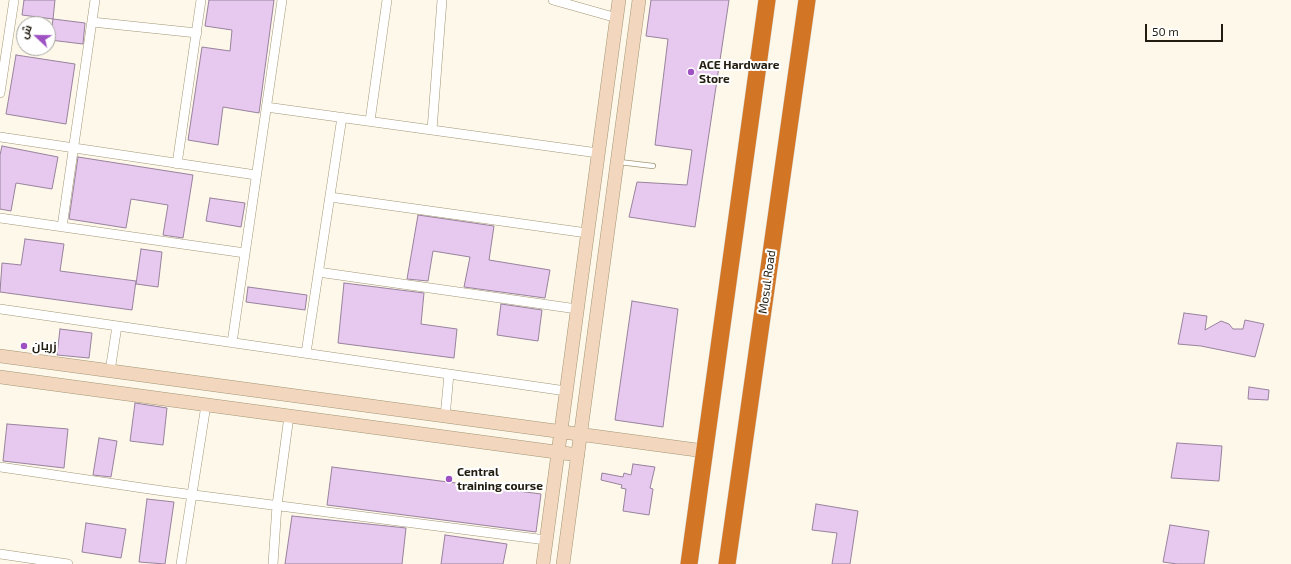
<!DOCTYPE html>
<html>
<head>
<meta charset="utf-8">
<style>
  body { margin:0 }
  #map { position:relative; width:1291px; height:564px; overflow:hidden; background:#fdf8ea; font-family:"Exo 2",Cairo,sans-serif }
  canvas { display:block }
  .north { position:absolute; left:16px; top:16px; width:40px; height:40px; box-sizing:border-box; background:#fff; border:1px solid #a7a59f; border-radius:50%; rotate:292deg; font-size:11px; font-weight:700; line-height:16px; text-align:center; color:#221d10 }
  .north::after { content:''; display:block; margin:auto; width:14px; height:18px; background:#9e51c3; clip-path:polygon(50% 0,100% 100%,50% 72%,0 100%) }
  .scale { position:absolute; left:1145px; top:24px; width:78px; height:18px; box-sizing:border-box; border:2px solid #221d10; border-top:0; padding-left:5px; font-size:12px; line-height:14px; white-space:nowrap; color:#221d10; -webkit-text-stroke:3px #fff; paint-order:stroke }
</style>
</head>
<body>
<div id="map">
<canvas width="1291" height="564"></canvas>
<div class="north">ش</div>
<div class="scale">50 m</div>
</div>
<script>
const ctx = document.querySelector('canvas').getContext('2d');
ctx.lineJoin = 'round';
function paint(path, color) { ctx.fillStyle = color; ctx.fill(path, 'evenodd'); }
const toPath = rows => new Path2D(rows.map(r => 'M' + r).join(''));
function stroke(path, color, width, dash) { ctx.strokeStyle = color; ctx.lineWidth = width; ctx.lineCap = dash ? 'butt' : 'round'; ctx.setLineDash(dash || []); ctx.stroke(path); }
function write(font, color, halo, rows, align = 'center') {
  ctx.font = font + ' "Exo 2",Cairo,sans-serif'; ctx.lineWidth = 4; ctx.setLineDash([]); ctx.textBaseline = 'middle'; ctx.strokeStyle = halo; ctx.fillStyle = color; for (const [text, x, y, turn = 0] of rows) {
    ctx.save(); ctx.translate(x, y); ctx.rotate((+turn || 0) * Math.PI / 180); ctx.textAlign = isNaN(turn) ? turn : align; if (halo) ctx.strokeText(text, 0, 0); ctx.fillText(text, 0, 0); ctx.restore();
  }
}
const building = toPath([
  [24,0,55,0,53,19,22,15,24,0],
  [209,0,274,0,259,113,223,107,218,145,188,140,202,47,230,51,232,30,205,26,209,0],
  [651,0,729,0,695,227,629,217,637,182,687,185,692,150,655,145,668,39,646,36,651,0],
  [53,19,85,23,83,44,50,40,53,19],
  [16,55,75,64,66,124,6,114,16,55],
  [2,146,58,157,52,189,16,183,11,211,0,209,0,155,2,146],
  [78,157,193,175,183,238,163,235,168,205,131,199,126,228,69,219,78,157],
  [210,198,245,203,241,227,206,221,210,198],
  [418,215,494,226,489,260,550,270,545,298,464,287,470,257,433,251,428,281,407,279,418,215],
  [25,239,64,244,60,271,136,281,132,310,0,292,2,263,21,265,25,239],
  [141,249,162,252,158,287,136,284,141,249],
  [344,283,424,293,421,324,457,329,454,358,338,343,344,283],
  [248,287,307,295,305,310,246,302,248,287],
  [632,301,678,309,663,427,615,420,632,301],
  [501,304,542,310,538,341,497,335,501,304],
  [1184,313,1207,316,1205,330,1221,321,1229,324,1233,329,1243,329,1245,320,1264,324,1255,357,1201,346,1178,344,1184,313],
  [60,329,92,333,89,358,57,355,60,329],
  [1249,387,1269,390,1268,400,1248,399,1249,387],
  [135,403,167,408,163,445,130,441,135,403],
  [7,424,68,429,64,468,3,461,7,424],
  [99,438,117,441,111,477,93,475,99,438],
  [1177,443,1222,446,1219,481,1171,478,1177,443],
  [633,464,655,467,650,488,653,489,649,515,623,511,626,489,621,488,622,485,601,480,602,473,623,477,624,473,631,475,633,464],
  [332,467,541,494,536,532,327,505,332,467],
  [147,499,174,502,165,564,139,562,147,499],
  [816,504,858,511,850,564,832,564,837,533,812,530,816,504],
  [292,516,406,528,402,564,285,564,292,516],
  [86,523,126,529,121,558,82,552,86,523],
  [1170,525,1209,531,1204,564,1177,564,1163,562,1170,525],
  [445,535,507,544,503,564,441,564,445,535]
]);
paint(building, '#e7c8ee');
stroke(building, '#98829d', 1);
const lane = toPath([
  [619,162,653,166]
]);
const street = toPath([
  [553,0,617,18],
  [92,22,197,33],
  [0,93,14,0],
  [266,107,598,153],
  [370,121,387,0],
  [432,130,442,0],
  [0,137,256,175],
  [177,164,201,0],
  [330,197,587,233],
  [0,218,245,253],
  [62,227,95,0],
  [318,272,577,309],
  [0,309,566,391],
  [232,343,282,0],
  [306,353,342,117],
  [110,371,117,326],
  [445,417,449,374],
  [0,467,163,491,546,540],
  [0,554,68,564],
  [181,564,206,405],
  [273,564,277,505,289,416]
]);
const secondary = toPath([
  [0,356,704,451],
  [0,377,578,455],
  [543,564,619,0],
  [563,564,639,0]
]);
const highway = toPath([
  [689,564,767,0],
  [727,564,807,0]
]);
stroke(lane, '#a29676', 6);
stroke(street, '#a29676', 10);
stroke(secondary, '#a29676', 14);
stroke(highway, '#d7d6d4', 18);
stroke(lane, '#fff', 4.5);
stroke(street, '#fff', 9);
stroke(secondary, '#f2d6bd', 13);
stroke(highway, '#d27524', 17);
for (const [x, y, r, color] of [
  [691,72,4,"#9e51c3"],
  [24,346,4,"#9e51c3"],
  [449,479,4,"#9e51c3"]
]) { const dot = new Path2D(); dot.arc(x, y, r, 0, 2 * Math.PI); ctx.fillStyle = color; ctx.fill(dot); stroke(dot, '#fff', 1.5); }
write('bold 12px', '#221d10', '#fff', [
  ["ACE Hardware",699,65],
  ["Store",699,79],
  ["زریان",32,346],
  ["Central",457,472],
  ["training course",457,486]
], 'left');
write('12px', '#221d10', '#fff', [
  ["Mosul Road",767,282,-82]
]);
</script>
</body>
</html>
